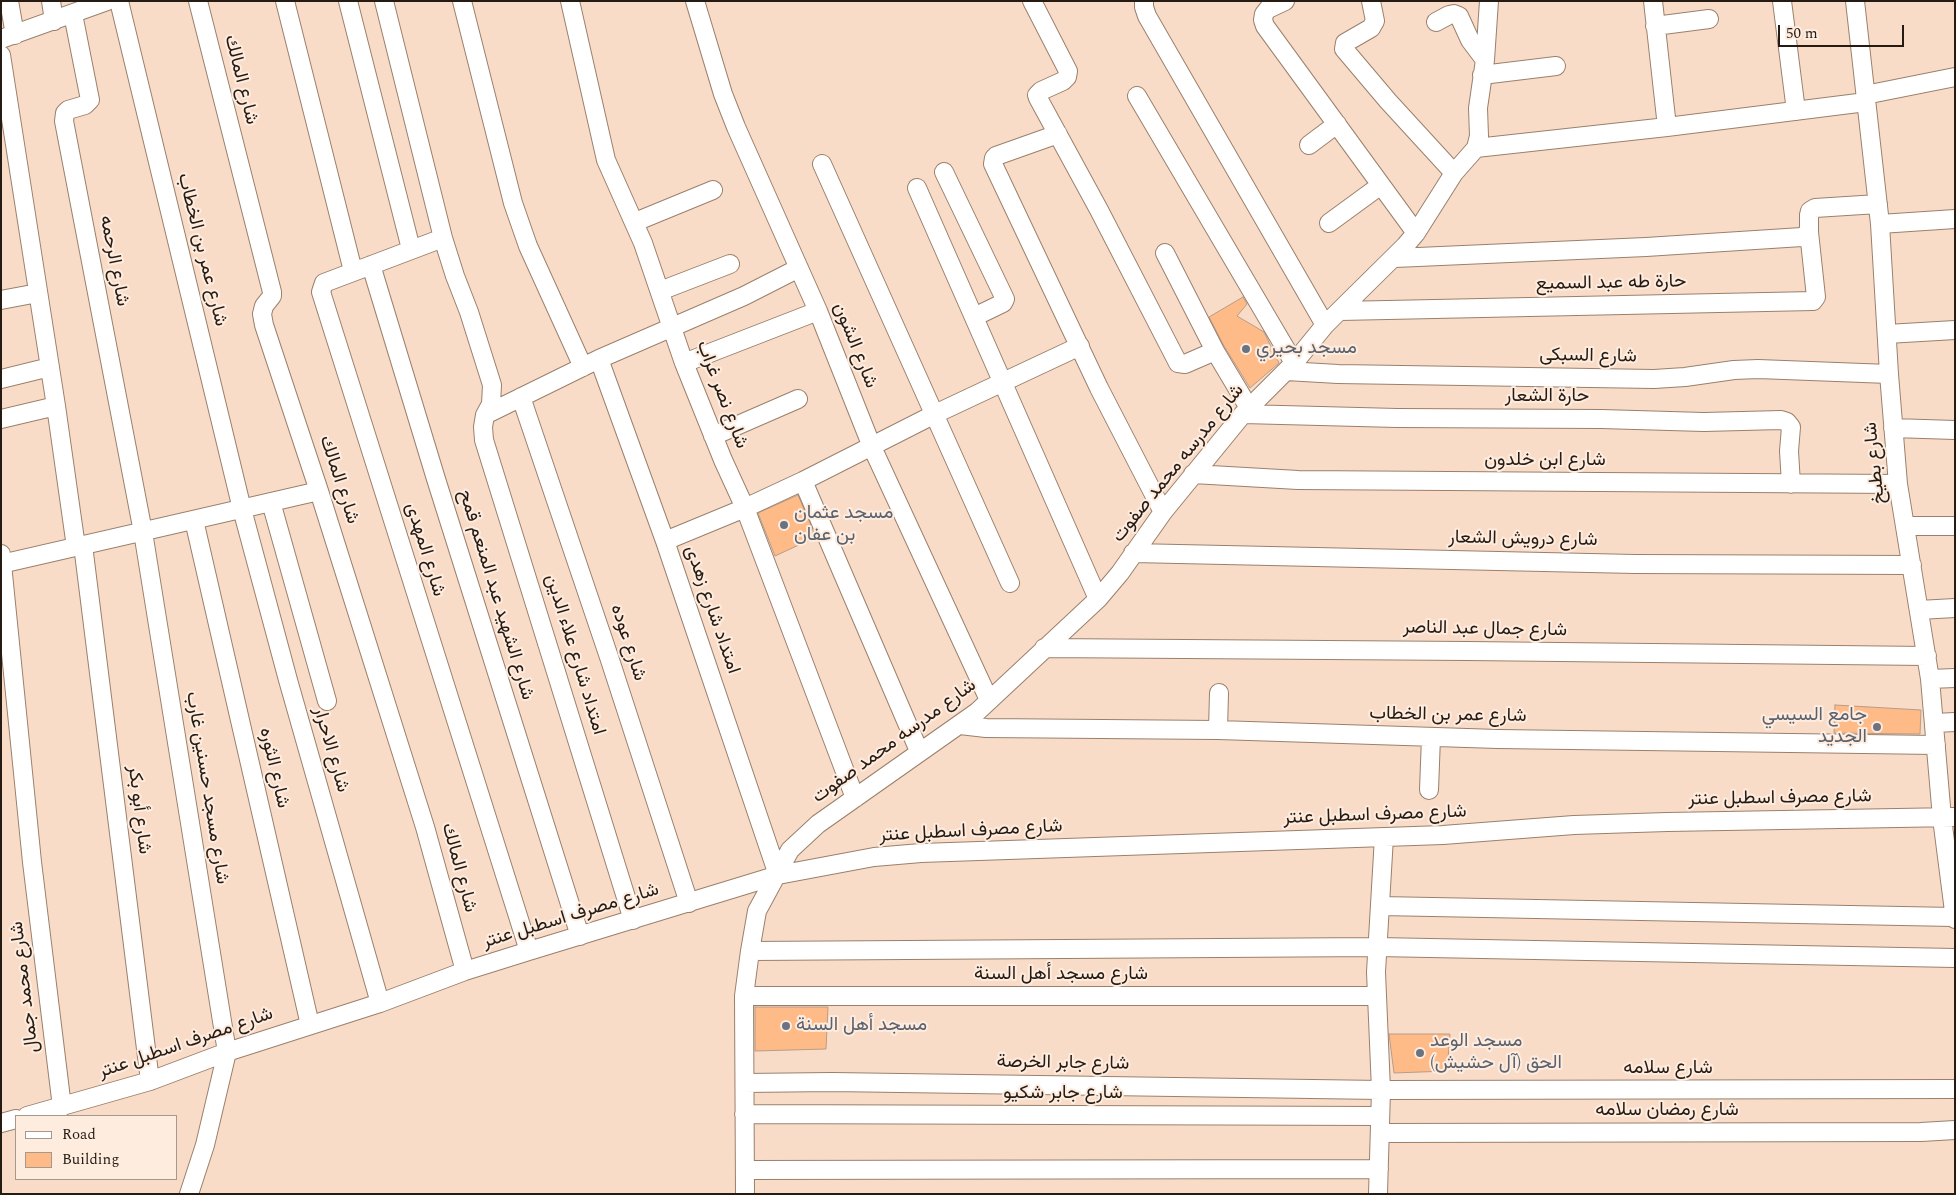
<!DOCTYPE html>
<html>
<head>
<meta charset="utf-8">
<style>
  body { margin:0 }
  #map { position:relative; width:1956px; height:1195px; overflow:hidden; background:#f9dcc7; font-family:Spectral,serif }
  canvas { display:block }
  .frame { position:absolute; inset:0; border:2px solid #251b13; pointer-events:none }
  .legend { position:absolute; left:15px; top:1115px; width:162px; height:65px; box-sizing:border-box; background:#feecdf; border:1px solid #a7988d; margin:0; padding:6px 9px; list-style:none; font-size:15px; color:#251b13 }
  .legend li { display:flex; align-items:center; gap:10px; height:25px }
  .legend b { width:25px; border:1px solid #a7988d }
  .scale { position:absolute; left:1778px; top:25px; width:126px; height:22px; box-sizing:border-box; border:2px solid #251b13; border-top:0; padding-left:6px; font-size:15px; line-height:18px; white-space:nowrap; color:#251b13; -webkit-text-stroke:4px #feecdf; paint-order:stroke }
</style>
</head>
<body>
<div id="map">
<canvas width="1956" height="1195"></canvas>
<div class="frame"></div>
<ul class="legend">
<li><b style="height:6px;background:#fff"></b>Road</li>
<li><b style="height:14px;background:#ffbb87"></b>Building</li>
</ul>
<div class="scale">50 m</div>
</div>
<script>
const ctx = document.querySelector('canvas').getContext('2d');
ctx.lineJoin = 'round';
function paint(path, color) { ctx.fillStyle = color; ctx.fill(path, 'evenodd'); }
const toPath = rows => new Path2D(rows.map(r => 'M' + r).join(''));
function stroke(path, color, width, dash) { ctx.strokeStyle = color; ctx.lineWidth = width; ctx.lineCap = dash ? 'butt' : 'round'; ctx.setLineDash(dash || []); ctx.stroke(path); }
function write(font, color, halo, rows, align = 'center') {
  ctx.font = font + ' Spectral,Vazirmatn,serif'; ctx.lineWidth = 4; ctx.setLineDash([]); ctx.textBaseline = 'middle'; ctx.strokeStyle = halo; ctx.fillStyle = color; for (const [text, x, y, turn = 0] of rows) {
    ctx.save(); ctx.translate(x, y); ctx.rotate((+turn || 0) * Math.PI / 180); ctx.textAlign = isNaN(turn) ? turn : align; if (halo) ctx.strokeText(text, 0, 0); ctx.fillText(text, 0, 0); ctx.restore();
  }
}
const building = toPath([
  [1243,297,1247,304,1237,316,1264,332,1279,363,1250,388,1224,346,1209,317,1243,297],
  [798,495,816,537,775,556,758,513,798,495],
  [1835,705,1921,710,1920,734,1834,733,1835,705],
  [755,1007,828,1007,826,1049,755,1051,755,1007],
  [1389,1034,1450,1034,1447,1071,1394,1073,1389,1034]
]);
paint(building, '#ffbb87');
stroke(building, '#b79c88', 1);
const street = toPath([
  [9,1,15,35],
  [51,1,54,21],
  [119,1,242,509,288,680,380,1003],
  [198,1,272,292,272,296,264,306,262,314,264,325,319,491,425,827,465,971],
  [285,1,353,271],
  [348,1,411,249],
  [384,1,443,238,455,276,469,312,492,385,491,404,485,415,483,427,484,440,633,920],
  [462,1,513,203,528,246,583,367],
  [570,1,606,160,643,243,684,363,723,460,745,508,855,798],
  [695,1,723,94,736,127,818,311,872,447,989,700],
  [1032,1,1068,71,1067,77,1063,81,1041,91,1037,95,1038,98,1099,210,1178,363,1185,364,1215,351],
  [1144,1,1144,7,1147,16,1325,325],
  [1285,1,1268,9,1264,14,1263,20,1265,26,1416,233],
  [1371,1,1375,21,1371,28,1345,43,1344,49,1388,101,1454,173],
  [1653,1,1667,127],
  [1782,1,1796,111],
  [1855,1,1880,224,1889,374,1898,484,1930,679,1942,818,1955,919],
  [73,14,90,100,85,105,68,110,65,113,64,121,143,532,227,1052,205,1145,189,1194],
  [1436,22,1449,15,1454,14,1459,16,1470,40,1485,60],
  [1655,26,1709,19],
  [1,39,107,1],
  [1,55,56,406,76,547],
  [1482,75,1556,66],
  [1865,95,1955,77],
  [1137,96,1294,363],
  [1058,134,996,156,994,158,993,164,1099,388,1163,512],
  [1309,145,1337,124],
  [1476,148,1667,127,1866,102],
  [822,164,1010,583],
  [944,172,1005,299,1003,303,974,317],
  [917,188,1098,599],
  [635,222,713,190],
  [1329,223,1381,185],
  [1880,224,1955,219],
  [443,238,324,283,321,292,529,951],
  [1165,253,1215,351,1249,408],
  [1395,258,1646,247,1802,237,1809,232,1809,215,1810,211,1815,208,1878,204],
  [371,265,436,479,580,936],
  [660,291,730,264],
  [1,300,38,293],
  [1340,311,1813,301,1816,297,1809,232],
  [1887,334,1955,330],
  [599,359,665,541,778,875],
  [684,363,818,311],
  [1286,371,1338,374,1654,379,1685,377,1734,370,1758,369,1889,374],
  [1,379,50,367],
  [521,397,610,660,689,903],
  [1243,414,1397,418,1601,419,1704,422,1781,420,1787,422,1791,427,1789,451,1791,484],
  [485,415,599,359,744,296,799,268],
  [1,419,56,406],
  [1893,428,1955,430],
  [713,436,798,399],
  [1193,474,1298,480,1898,484],
  [803,481,919,751],
  [271,502,327,701],
  [194,520,310,1025],
  [1905,526,1955,526],
  [665,541,745,508,803,481,935,414,1080,346],
  [83,545,150,1081],
  [1133,553,1635,564,1912,565],
  [1,554,32,862,62,1107],
  [1,564,319,491],
  [1919,610,1955,608],
  [1044,648,1467,651,1927,656],
  [1930,679,1955,678],
  [1935,723,1955,722],
  [960,725,986,728,1218,730,1498,739,1936,745],
  [1218,730,1219,693],
  [1429,790,1431,737],
  [1380,906,1954,917],
  [750,951,1377,947,1955,958],
  [744,996,1377,996],
  [745,1083,832,1082,1381,1090,1955,1089],
  [744,1114,1380,1116],
  [27,1116,150,1081,227,1052,380,1003,465,971,529,951,778,875,874,857,921,853,1443,835,1574,825,1667,822,1955,817],
  [1,1123,16,1119],
  [1380,1133,1921,1132,1955,1130],
  [746,1170,1379,1169],
  [745,1194,744,996,750,951,757,911,790,850,818,824,977,712,1098,599,1120,573,1163,512,1243,414,1294,363,1325,325,1405,246,1416,233,1454,173,1476,148,1479,136,1478,108,1485,60,1489,1],
  [1378,1194,1381,1090,1376,972,1384,837]
]);
stroke(street, '#9a806c', 20);
stroke(street, '#fff', 18);
for (const [x, y, r, color] of [
  [1246,349,5,"#6b7280"],
  [784,525,5,"#6b7280"],
  [1877,727,5,"#6b7280"],
  [786,1026,5,"#6b7280"],
  [1420,1053,5,"#6b7280"]
]) { const dot = new Path2D(); dot.arc(x, y, r, 0, 2 * Math.PI); ctx.fillStyle = color; ctx.fill(dot); stroke(dot, '#feecdf', 2); }
write('19px', '#251b13', '#feecdf', [
  ["شارع المالك",240,80,76],
  ["شارع عمر بن الخطاب",201,250,76],
  ["شارع الرحمه",113,261,79],
  ["حارة طه عبد السميع",1611,284,-1],
  ["شارع الشون",854,346,68],
  ["شارع السبكى",1588,357,1],
  ["شارع نصر غراب",721,395,69],
  ["حارة الشعار",1547,397],
  ["شارع ابن خلدون",1545,461],
  ["شارع بطيخ",1876,463,-96],
  ["شارع مدرسه محمد صفوت",1179,464,-51],
  ["شارع المالك",338,480,72],
  ["شارع درويش الشعار",1523,540,1],
  ["شارع المهدى",424,550,73],
  ["شارع الشهيد عبد المنعم قمح",495,595,73],
  ["امتداد شارع زهدى",711,610,71],
  ["شارع جمال عبد الناصر",1485,630,1],
  ["شارع عوده",627,643,72],
  ["امتداد شارع علاء الدين",574,655,73],
  ["شارع عمر بن الخطاب",1448,716,1],
  ["شارع مدرسه محمد صفوت",895,742,-36],
  ["شارع الاحرار",330,750,74],
  ["شارع الثوره",273,768,77],
  ["شارع مسجد حسنين غارب",206,788,81],
  ["شارع مصرف اسطبل عنتر",1780,799,-1],
  ["شارع أبو بكر",138,810,83],
  ["شارع مصرف اسطبل عنتر",1375,816,-2],
  ["شارع مصرف اسطبل عنتر",971,832,-3],
  ["شارع المالك",458,868,75],
  ["شارع مصرف اسطبل عنتر",571,917,-17],
  ["شارع مسجد أهل السنة",1061,975],
  ["شارع محمد جمال",26,987,-97],
  ["شارع مصرف اسطبل عنتر",186,1044,-19],
  ["شارع جابر الخرصة",1063,1064,1],
  ["شارع سلامه",1668,1069],
  ["شارع جابر شكيو",1063,1094],
  ["شارع رمضان سلامه",1667,1111]
]);
write('19px', '#5b616d', '#feecdf', [
  ["مسجد بحيري",1256,349],
  ["مسجد عثمان",794,514],
  ["بن عفان",794,536],
  ["جامع السيسي",1867,716,"right"],
  ["الجديد",1867,738,"right"],
  ["مسجد أهل السنة",796,1026],
  ["مسجد الوعد",1430,1042],
  ["الحق (آل حشيش)",1430,1064]
], 'left');
</script>
</body>
</html>
